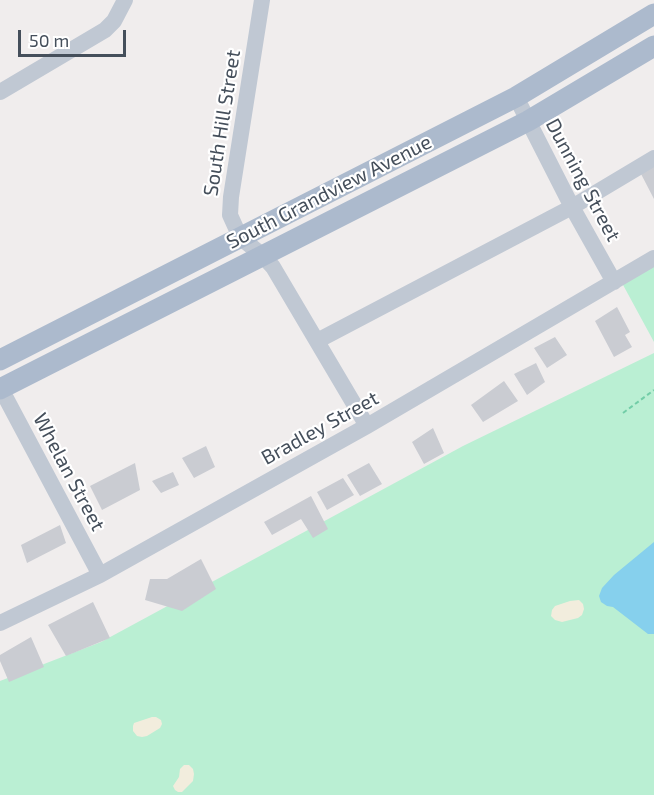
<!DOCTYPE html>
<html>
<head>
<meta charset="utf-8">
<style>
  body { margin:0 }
  #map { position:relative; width:654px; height:795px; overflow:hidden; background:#f0eded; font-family:"Exo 2",sans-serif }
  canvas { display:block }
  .scale { position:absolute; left:18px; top:30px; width:108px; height:27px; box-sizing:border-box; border:3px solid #454f5b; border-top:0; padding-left:8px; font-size:18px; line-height:21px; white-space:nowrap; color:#454f5b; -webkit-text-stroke:4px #fff; paint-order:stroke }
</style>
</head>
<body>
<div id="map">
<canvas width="654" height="795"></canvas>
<div class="scale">50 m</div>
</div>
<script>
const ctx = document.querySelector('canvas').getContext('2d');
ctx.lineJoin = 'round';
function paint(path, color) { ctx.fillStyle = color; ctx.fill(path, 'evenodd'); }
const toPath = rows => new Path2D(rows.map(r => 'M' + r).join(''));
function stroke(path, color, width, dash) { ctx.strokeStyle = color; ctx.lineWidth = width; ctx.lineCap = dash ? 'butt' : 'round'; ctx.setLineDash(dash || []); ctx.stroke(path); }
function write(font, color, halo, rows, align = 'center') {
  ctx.font = font + ' "Exo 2",sans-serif'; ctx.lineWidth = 4.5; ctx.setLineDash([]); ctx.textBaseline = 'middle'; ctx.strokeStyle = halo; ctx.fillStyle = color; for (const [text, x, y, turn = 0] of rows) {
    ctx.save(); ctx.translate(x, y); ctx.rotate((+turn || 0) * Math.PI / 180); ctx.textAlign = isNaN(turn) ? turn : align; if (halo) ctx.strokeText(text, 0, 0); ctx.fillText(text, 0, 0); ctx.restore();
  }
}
paint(toPath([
  [654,265,654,342,622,283],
  [654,353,654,795,0,795,0,681,101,642,463,446]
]), '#baefd3');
paint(toPath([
  [579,600,583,604,584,609,582,615,578,618,562,622,555,620,551,616,552,610,555,606,570,601],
  [152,717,156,717,161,720,162,724,160,728,147,736,142,737,137,736,133,731,133,726,134,723],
  [184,765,189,765,193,769,194,774,193,781,182,792,178,792,175,790,173,786,179,777,180,769]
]), '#f2eddd');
paint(toPath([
  [654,542,654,634,648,634,613,607,607,606,601,602,599,596,602,588,614,575]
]), '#86d0ed');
paint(toPath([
  [654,163,654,199,640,172],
  [617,307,630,332,625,335,632,347,614,357,595,321],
  [555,337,567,355,547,368,534,348],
  [536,363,545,382,527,395,514,374],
  [504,381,518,401,483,422,471,405],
  [433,428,444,453,424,464,412,442],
  [206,446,215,467,194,478,182,458],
  [135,463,140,490,102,510,90,486],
  [369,463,382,484,360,496,347,475],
  [173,472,179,485,161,493,152,481],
  [343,478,354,495,327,510,317,492],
  [311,496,328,529,313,538,301,519,272,535,264,522],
  [60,525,66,543,27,563,21,545],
  [201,559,216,589,182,611,145,600,150,579,167,579],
  [93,602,110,638,66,656,48,625],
  [31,637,44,667,9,682,0,661,0,655]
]), '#caccd2');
stroke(toPath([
  [623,413,654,390]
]), '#72cda7', 2, [4.5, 3]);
stroke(toPath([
  [262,0,231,197,230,215,240,237,263,256,273,267,367,426],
  [0,92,105,30,114,21,125,0],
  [516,97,572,207,614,282],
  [317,341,572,207,654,158],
  [0,387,100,575],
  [0,623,100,575,367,426,654,258]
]), '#c0c8d3', 16);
stroke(toPath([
  [0,360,516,97,654,14],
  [0,389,528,121,654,46]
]), '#acbacd', 21);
write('20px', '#454f5b', '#fff', [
  ["South Hill Street",222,123,-81],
  ["Dunning Street",583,180,62],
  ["South Grandview Avenue",329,192,-27],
  ["Bradley Street",320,428,-29],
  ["Whelan Street",69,472,62]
]);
</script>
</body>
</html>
